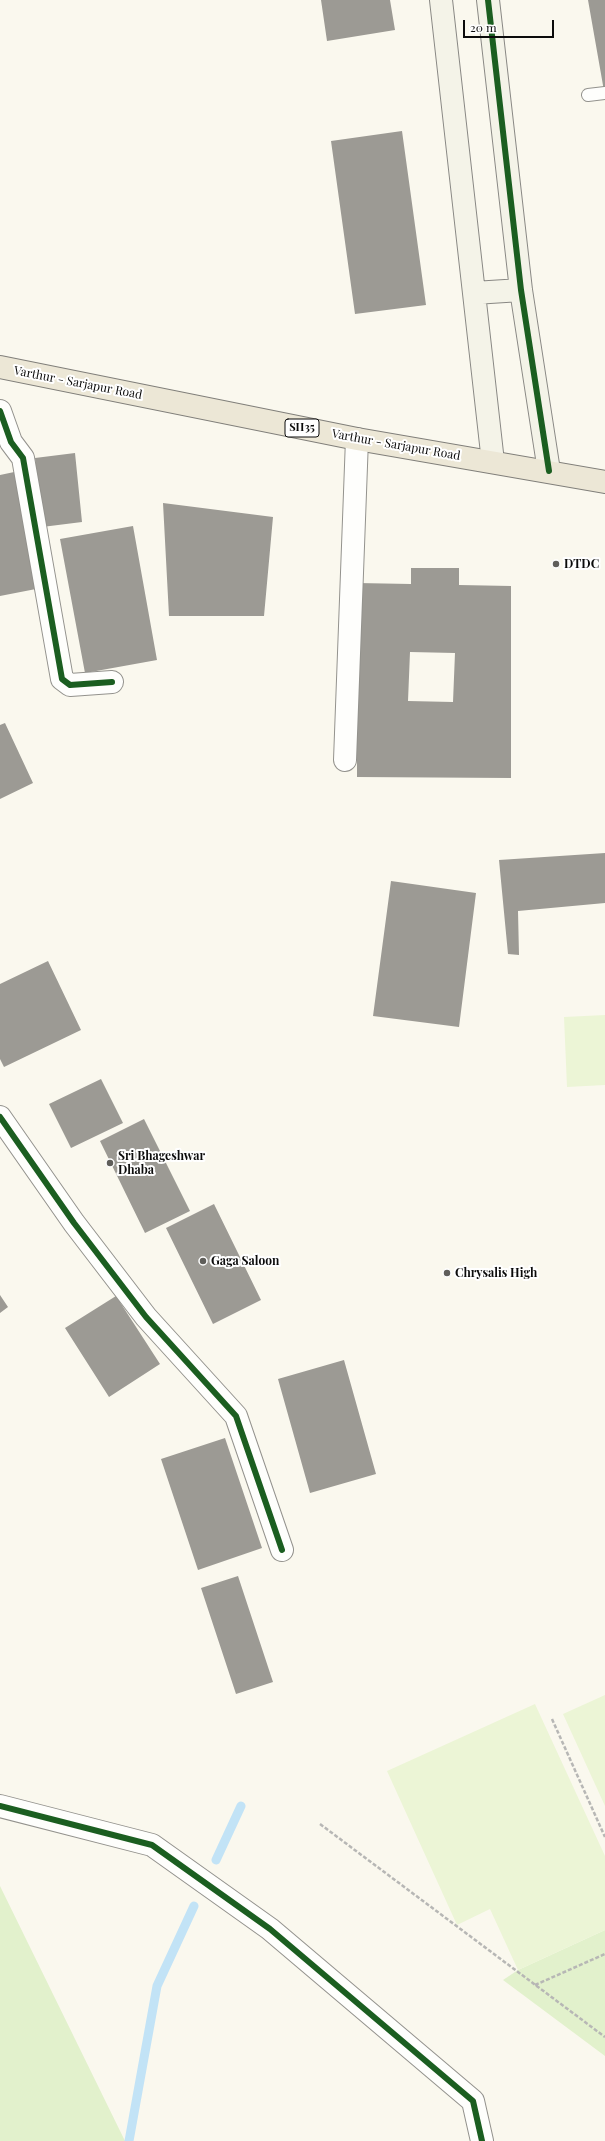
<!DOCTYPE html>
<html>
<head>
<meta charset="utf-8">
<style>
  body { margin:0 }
  #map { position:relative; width:605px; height:2141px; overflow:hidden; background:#faf8ee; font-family:"Playfair Display",serif }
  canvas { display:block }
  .scale { position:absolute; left:463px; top:20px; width:91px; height:18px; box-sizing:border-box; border:2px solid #0b0b0b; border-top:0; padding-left:5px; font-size:12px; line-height:14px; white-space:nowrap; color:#0b0b0b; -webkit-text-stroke:3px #fff; paint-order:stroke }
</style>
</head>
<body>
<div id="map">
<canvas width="605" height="2141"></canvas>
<div class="scale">20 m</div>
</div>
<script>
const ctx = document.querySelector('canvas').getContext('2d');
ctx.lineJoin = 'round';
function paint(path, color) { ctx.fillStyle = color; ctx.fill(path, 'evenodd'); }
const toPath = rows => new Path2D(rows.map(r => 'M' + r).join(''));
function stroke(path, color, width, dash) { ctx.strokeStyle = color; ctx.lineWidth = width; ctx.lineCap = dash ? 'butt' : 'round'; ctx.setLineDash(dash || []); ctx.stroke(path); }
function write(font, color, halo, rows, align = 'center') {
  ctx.font = font + ' "Playfair Display",serif'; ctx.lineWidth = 4; ctx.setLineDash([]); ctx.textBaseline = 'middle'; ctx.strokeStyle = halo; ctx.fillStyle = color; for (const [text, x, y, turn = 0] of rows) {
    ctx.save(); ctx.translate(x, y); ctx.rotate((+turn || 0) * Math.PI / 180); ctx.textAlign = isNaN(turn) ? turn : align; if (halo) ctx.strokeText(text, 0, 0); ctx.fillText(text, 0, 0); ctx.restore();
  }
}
paint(toPath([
  [0,1886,125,2141,0,2141],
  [605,1930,605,2056,503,1980,518,1970]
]), '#e2f1cc');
paint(toPath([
  [605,1015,605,1085,567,1087,564,1017],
  [605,1695,605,1806,563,1714],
  [535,1704,605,1856,605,1930,518,1970,490,1909,457,1925,387,1771]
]), '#ecf5d6');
stroke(toPath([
  [216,1860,241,1806],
  [129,2141,157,1986,194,1906]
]), '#c2e3f6', 9);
paint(toPath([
  [321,0,390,0,395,30,327,41],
  [588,0,605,0,605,91,604,91],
  [402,131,426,305,355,314,331,141],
  [75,453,82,522,42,527,35,458],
  [19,471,41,588,0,596,0,475],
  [163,503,273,517,264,616,169,616],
  [133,526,157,660,85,673,60,539],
  [411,568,459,568,459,585,511,586,511,778,357,777,357,583,411,584],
  [410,652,455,653,453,702,408,701],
  [5,723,33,783,0,799,0,725],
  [605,853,605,903,518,911,519,955,508,954,499,860],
  [391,881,476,893,459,1027,373,1016],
  [48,961,81,1030,4,1067,0,1059,0,984],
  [101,1079,123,1123,71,1148,49,1104],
  [144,1119,190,1211,145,1233,100,1141],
  [214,1204,261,1300,213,1324,166,1228],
  [0,1295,8,1307,0,1313],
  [116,1296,160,1364,109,1397,65,1328],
  [344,1360,376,1474,310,1493,278,1379],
  [225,1438,262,1548,198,1570,161,1459],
  [238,1576,273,1682,236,1694,201,1588]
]), '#9c9a94');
const lane = toPath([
  [588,95,605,93]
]);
const street = toPath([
  [0,411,11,442,23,458,62,679,70,685,112,682],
  [345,760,357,439],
  [0,1117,74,1223,146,1317,236,1416,282,1550],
  [0,1806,152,1845,270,1929,473,2101,482,2141]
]);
const secondary = toPath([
  [441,0,493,462],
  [488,0,521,290,549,471],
  [474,293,521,290]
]);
const primary = toPath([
  [0,367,357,439,605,482]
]);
stroke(lane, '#93928d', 14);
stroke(street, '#93928d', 24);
stroke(secondary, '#898884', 24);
stroke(primary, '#807f7a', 24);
stroke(toPath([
  [552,1719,605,1837],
  [320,1824,605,2037],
  [535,1985,605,1954]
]), '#b7b7b5', 2.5, [4, 2]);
stroke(lane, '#fefefc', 12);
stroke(street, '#fefefc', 22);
stroke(secondary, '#f4f3e8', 22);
stroke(primary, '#ece7d6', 22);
stroke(toPath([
  [488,0,521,290,549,471],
  [0,411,11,442,23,458,62,679,70,685,112,682],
  [0,1117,74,1223,146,1317,236,1416,282,1550],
  [0,1806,152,1845,270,1929,473,2101,482,2141]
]), '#1b5e20', 6);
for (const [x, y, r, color] of [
  [556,564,4,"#5f5e5a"],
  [110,1163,4,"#5f5e5a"],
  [203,1261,4,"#5f5e5a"],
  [447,1273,4,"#5f5e5a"]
]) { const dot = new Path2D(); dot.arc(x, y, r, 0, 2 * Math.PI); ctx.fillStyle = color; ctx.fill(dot); stroke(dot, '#fff', 1.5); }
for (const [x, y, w] of [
  [302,428,34]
]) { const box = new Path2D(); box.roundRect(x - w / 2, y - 9, w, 18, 3); ctx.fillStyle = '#fff'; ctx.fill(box); stroke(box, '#0b0b0b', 1); }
write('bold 11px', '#0b0b0b', null, [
  ["SH35",302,428]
]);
write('12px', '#0b0b0b', '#fff', [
  ["Varthur - Sarjapur Road",78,383,11],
  ["Varthur - Sarjapur Road",396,445,10]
]);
write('bold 12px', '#0b0b0b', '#fff', [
  ["DTDC",564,564],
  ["Sri Bhageshwar",118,1156],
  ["Dhaba",118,1170],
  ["Gaga Saloon",211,1261],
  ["Chrysalis High",455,1273]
], 'left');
</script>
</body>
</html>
